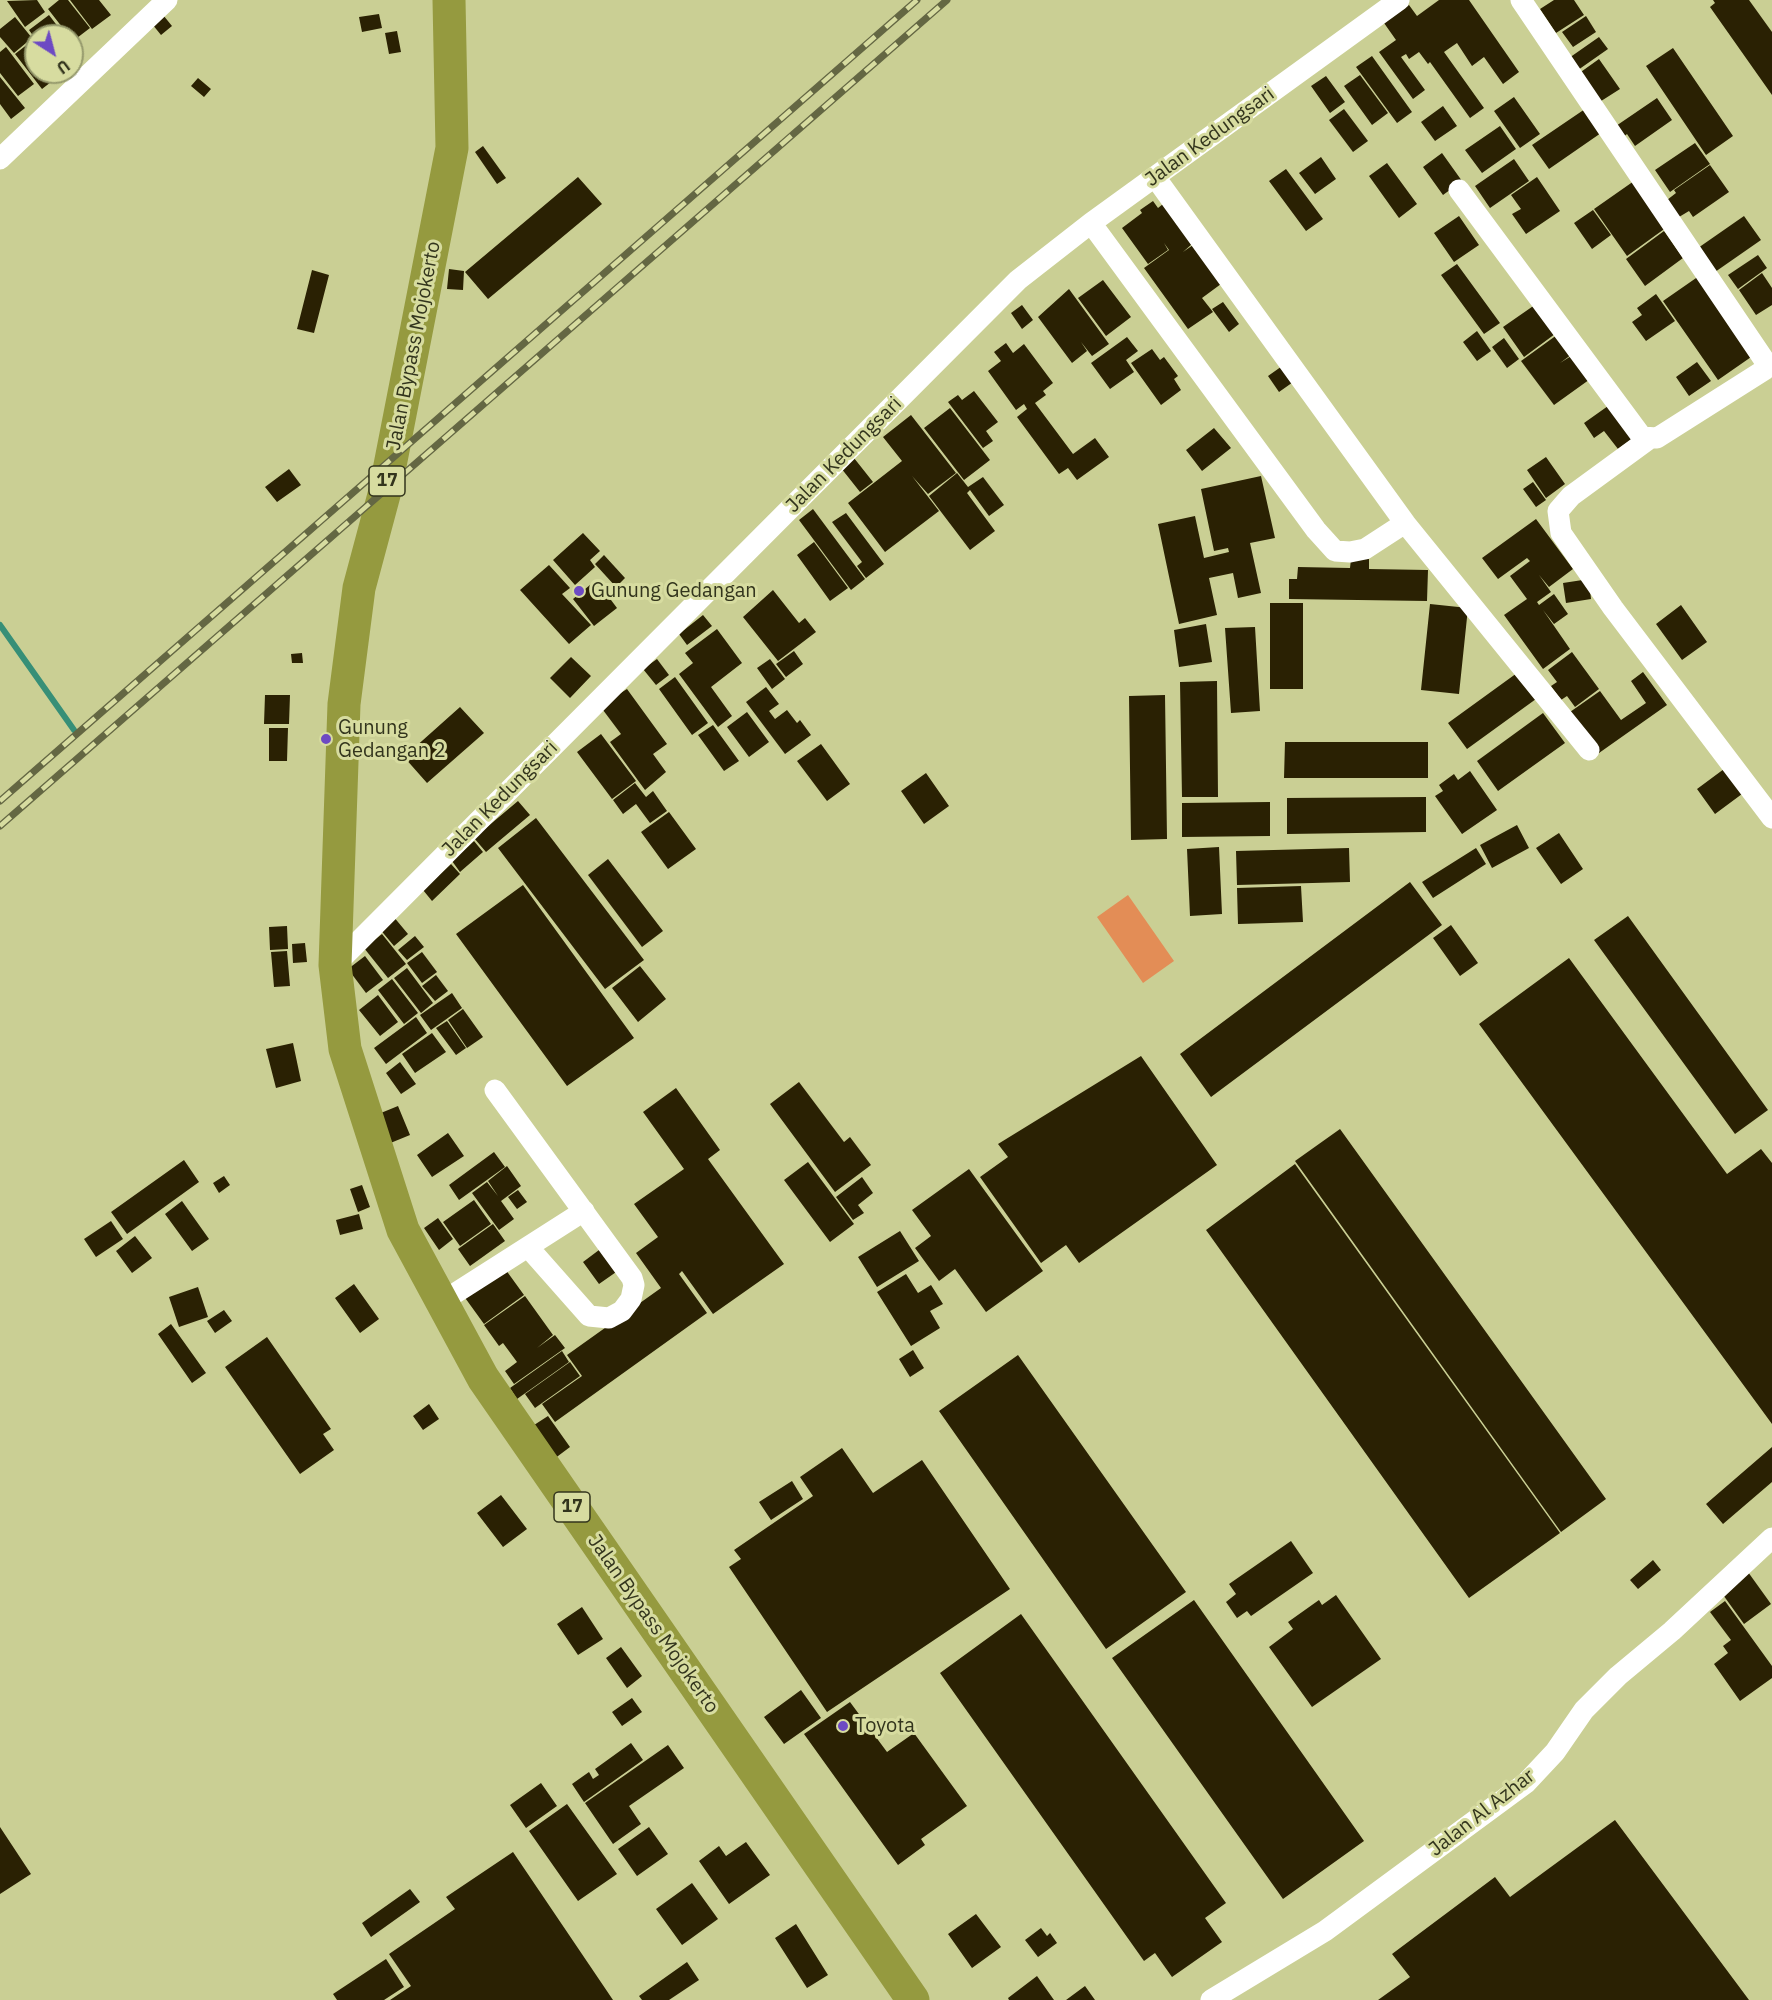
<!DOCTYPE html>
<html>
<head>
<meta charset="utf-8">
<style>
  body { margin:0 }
  #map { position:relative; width:1772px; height:2000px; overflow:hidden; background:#cacf94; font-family:"IBM Plex Sans",sans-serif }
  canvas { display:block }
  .north { position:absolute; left:24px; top:24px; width:60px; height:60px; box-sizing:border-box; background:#d7dca0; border:2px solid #95996c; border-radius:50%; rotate:144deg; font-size:16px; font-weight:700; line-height:24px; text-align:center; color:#33351d }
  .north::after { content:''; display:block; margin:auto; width:21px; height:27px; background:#6d4ac3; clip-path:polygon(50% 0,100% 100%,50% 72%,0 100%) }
</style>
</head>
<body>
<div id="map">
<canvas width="1772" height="2000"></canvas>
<div class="north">U</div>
</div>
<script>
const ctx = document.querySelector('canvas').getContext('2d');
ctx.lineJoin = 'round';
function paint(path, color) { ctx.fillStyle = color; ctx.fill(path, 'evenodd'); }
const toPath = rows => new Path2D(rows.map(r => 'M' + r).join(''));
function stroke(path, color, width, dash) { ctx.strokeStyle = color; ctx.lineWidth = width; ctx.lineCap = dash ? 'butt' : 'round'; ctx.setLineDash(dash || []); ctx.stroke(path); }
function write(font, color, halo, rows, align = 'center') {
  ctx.font = font + ' "IBM Plex Sans",sans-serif'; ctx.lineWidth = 6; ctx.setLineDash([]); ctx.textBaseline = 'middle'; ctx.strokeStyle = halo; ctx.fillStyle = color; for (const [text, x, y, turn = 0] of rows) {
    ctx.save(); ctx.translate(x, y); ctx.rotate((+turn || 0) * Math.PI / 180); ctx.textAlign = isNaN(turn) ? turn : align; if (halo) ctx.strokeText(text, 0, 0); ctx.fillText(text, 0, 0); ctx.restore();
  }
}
paint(toPath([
  [1128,895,1174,961,1143,983,1097,917]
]), '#e38d56');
stroke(toPath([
  [0,625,74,730]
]), '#378f77', 6);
paint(toPath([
  [37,0,45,12,25,27,7,1],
  [59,0,68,0,90,28,73,41,72,36,69,36,48,9],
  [70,0,99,0,111,15,92,29],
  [1439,0,1469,0,1519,72,1503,84,1484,57,1472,66,1457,43,1444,52,1484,108,1470,118,1430,62,1428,64,1419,52,1409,59,1406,54,1401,57,1425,90,1413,99,1379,52,1396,40,1384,23,1409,5,1417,16],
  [1554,0,1574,0,1584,15,1556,33,1540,9],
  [1713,0,1749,0,1772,32,1772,95,1710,7,1715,3],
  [159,10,172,26,161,35,148,19],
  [379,14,382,28,362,32,359,17],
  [49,15,65,36,36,36,36,40,29,30],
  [1586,16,1596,32,1573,47,1562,32],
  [15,17,32,38,14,53,0,37,0,29],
  [397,31,401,52,389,54,385,33],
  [1599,37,1608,49,1578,70,1569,58],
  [33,40,36,44,36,72,58,72,60,75,42,89,15,54],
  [6,47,34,84,18,96,0,73,0,52],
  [1673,48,1733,136,1706,155,1646,66],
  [1372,56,1412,112,1397,123,1356,67],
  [1599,59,1620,89,1598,103,1578,74],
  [1360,75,1388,113,1372,125,1344,86],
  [1326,76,1345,102,1330,113,1311,86],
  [0,77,25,108,11,119,0,104],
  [198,78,211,89,204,97,191,86],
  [1514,97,1540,134,1520,148,1494,111],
  [1657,98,1672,120,1635,146,1627,134,1621,139,1613,128],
  [1443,106,1457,126,1435,141,1421,122],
  [1344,109,1368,141,1353,152,1329,120],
  [1585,109,1601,133,1549,169,1532,145],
  [1500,126,1516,149,1482,173,1465,150],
  [1695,143,1710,164,1670,192,1655,170],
  [483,146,506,178,497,184,475,152],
  [1442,153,1462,181,1443,195,1423,167],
  [1321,157,1336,179,1315,194,1299,173],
  [1514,159,1529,181,1490,208,1475,186],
  [1387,163,1417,204,1399,218,1369,176],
  [1710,165,1729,192,1693,217,1689,211,1679,217,1667,200,1676,193,1674,190],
  [1286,169,1323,219,1306,231,1269,181],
  [578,177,602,204,488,299,465,272],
  [1537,177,1560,211,1526,234,1512,214,1521,209,1511,195],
  [1634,181,1667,227,1627,256,1594,209],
  [1153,201,1158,208,1163,204,1192,244,1183,252,1193,245,1221,284,1202,298,1213,312,1188,329,1144,268,1169,250,1164,243,1168,250,1148,264,1122,228,1142,213,1140,210],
  [1593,210,1611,235,1592,249,1574,223],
  [1459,216,1479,245,1454,262,1434,233],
  [1744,216,1761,240,1715,272,1698,248],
  [1664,231,1683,258,1645,286,1626,259],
  [1758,255,1767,268,1738,289,1728,275],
  [1457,264,1500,323,1484,334,1441,275],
  [449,269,464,271,463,290,447,289],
  [312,270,329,275,314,333,297,329],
  [1762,273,1772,288,1772,305,1756,315,1739,290],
  [1699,276,1754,355,1718,380,1663,301],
  [1103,280,1131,317,1106,336,1078,298],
  [1069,289,1109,344,1092,356,1081,342,1087,351,1072,363,1038,317],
  [1656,294,1675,321,1646,341,1632,322,1642,315,1637,308],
  [1223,302,1239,324,1229,332,1212,309],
  [1539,302,1559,331,1524,357,1503,327],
  [1022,305,1033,320,1022,329,1011,313],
  [1477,331,1491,351,1477,361,1463,342],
  [1561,332,1575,352,1560,363,1576,353,1593,377,1554,405,1521,361],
  [1127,337,1138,351,1126,360,1134,372,1110,389,1091,363],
  [1504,338,1519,359,1507,368,1492,347],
  [1006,343,1013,353,1024,344,1053,383,1043,391,1046,395,1035,403,1073,454,1095,438,1109,457,1077,480,1068,468,1059,474,1017,417,1027,409,1024,404,1016,410,988,371,1001,361,994,352],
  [1152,349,1160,360,1164,357,1178,376,1174,379,1181,390,1161,405,1131,363],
  [1697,362,1711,381,1689,396,1676,377],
  [1285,364,1296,380,1279,392,1268,376],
  [974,391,998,422,986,431,993,441,983,448,948,402,958,395,962,400],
  [1608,406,1632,439,1618,449,1604,431,1594,438,1584,423],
  [950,408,990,460,964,480,924,428],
  [911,415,956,473,928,494,912,476,939,511,885,552,848,503,902,461,883,437],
  [1214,428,1231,448,1202,471,1186,450],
  [1546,457,1565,484,1546,498,1527,470],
  [854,458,873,482,860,492,841,468],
  [289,469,301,485,277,502,265,487],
  [957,473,968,487,983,477,1004,505,989,516,970,490,967,493,995,531,970,550,929,496],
  [1261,476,1275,538,1250,543,1261,593,1238,598,1233,573,1209,578,1217,615,1179,624,1158,524,1195,516,1204,558,1229,552,1228,548,1214,551,1201,489],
  [1533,482,1546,500,1536,507,1523,489],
  [813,509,865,579,851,590,799,520],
  [846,513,884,564,866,578,857,566,862,562,832,522],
  [1536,519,1573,569,1549,587,1539,575,1551,592,1537,602,1539,605,1554,594,1568,614,1554,624,1543,610,1570,649,1543,669,1504,615,1527,599,1510,576,1530,561,1527,558,1498,579,1482,558],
  [583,533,600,551,590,560,595,567,575,585,553,560],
  [814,542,848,588,830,601,797,555],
  [604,555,625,578,616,587,595,564],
  [1351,559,1369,559,1369,569,1428,570,1427,601,1289,599,1289,579,1297,579,1298,567,1350,568],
  [549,565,570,588,562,594,591,625,569,644,520,590],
  [1589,579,1591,599,1566,603,1563,583],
  [596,580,617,608,594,626,573,599],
  [773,590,799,623,805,618,816,632,778,661,743,617],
  [1270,603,1303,603,1303,689,1270,689],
  [1430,604,1468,608,1459,694,1421,690],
  [1681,605,1707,642,1682,660,1656,624],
  [703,615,712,626,687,645,679,634],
  [1206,624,1212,662,1179,667,1174,630],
  [1255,627,1260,711,1231,713,1225,628],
  [717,629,742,663,711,687,732,716,718,727,679,674,693,663,685,653],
  [794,651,803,664,786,677,776,664],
  [1572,652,1599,689,1575,707,1567,696,1561,700,1551,686,1557,682,1548,670],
  [302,653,303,663,292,663,291,654],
  [571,657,591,676,570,698,550,678],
  [657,659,669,675,656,685,643,669],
  [770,659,785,679,772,689,757,668],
  [1643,672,1667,705,1599,753,1570,712,1600,691,1621,720,1646,703,1631,681],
  [1517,673,1536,699,1467,749,1448,723],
  [675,677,708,723,692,735,659,689],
  [1217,681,1218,797,1182,797,1180,682],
  [766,687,779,704,769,711,775,719,787,710,797,723,800,720,811,735,785,754,746,702],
  [627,689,667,744,653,754,666,772,645,790,610,742,621,734,600,706],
  [265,695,290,695,289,724,264,724],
  [1165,695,1167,839,1131,840,1129,696],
  [460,707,484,733,427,783,404,757],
  [747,712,769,742,749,757,727,727],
  [1543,713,1565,743,1498,791,1477,761],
  [713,725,739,761,724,771,698,735],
  [269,728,288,728,287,761,269,761],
  [601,734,636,781,612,799,577,752],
  [1285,742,1428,742,1428,778,1284,778],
  [821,744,850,784,827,801,797,761],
  [1724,769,1742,794,1715,814,1697,789],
  [1470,771,1497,810,1462,834,1435,796,1443,791,1439,785,1454,774,1458,780],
  [926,773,949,806,924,824,901,791],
  [635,783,646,797,653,791,667,811,650,823,636,804,623,814,613,800],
  [1426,797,1426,832,1287,834,1287,798],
  [518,801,530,815,486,852,474,838],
  [1270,802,1270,836,1182,837,1182,803],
  [669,812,696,849,668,869,641,832],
  [536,818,644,960,605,989,498,848],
  [1517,825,1529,848,1492,868,1480,845],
  [1559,833,1583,869,1561,884,1536,848],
  [474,841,483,852,460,872,452,861],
  [1219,847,1222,914,1190,916,1187,849],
  [1349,848,1350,882,1237,885,1236,851],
  [1476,848,1486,864,1433,898,1422,882],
  [608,859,663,931,642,947,588,875],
  [451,864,460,874,432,901,423,890],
  [1410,882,1442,925,1211,1097,1180,1054],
  [523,885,634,1038,567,1086,456,934],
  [1301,886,1303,922,1238,924,1237,888],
  [393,916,408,934,394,946,379,928],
  [1628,916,1768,1110,1735,1134,1594,940],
  [1451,925,1478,963,1460,976,1433,938],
  [287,926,288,949,270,950,269,927],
  [382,934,406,964,388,978,364,948],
  [415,936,424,947,407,960,398,950],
  [305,943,307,962,293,963,292,944],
  [287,951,290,986,274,987,271,952],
  [422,952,437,972,422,983,407,963],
  [365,956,383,980,366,993,348,969],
  [1569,958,1727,1174,1761,1149,1772,1163,1772,1424,1479,1024],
  [640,966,666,999,638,1022,612,988],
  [407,968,433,1003,421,1013,394,978],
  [436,975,448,991,435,1001,422,986],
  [392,979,418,1013,404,1024,378,990],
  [452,993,462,1008,431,1030,420,1015],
  [378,995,398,1022,380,1036,359,1010],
  [463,1009,483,1037,467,1048,448,1020],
  [416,1017,427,1033,386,1064,374,1048],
  [447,1021,466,1048,456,1055,436,1028],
  [432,1033,446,1052,415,1073,402,1054],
  [293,1043,301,1081,276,1088,266,1049],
  [1141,1056,1217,1165,1079,1263,1066,1245,1041,1263,980,1177,1008,1157,998,1144],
  [400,1062,416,1084,401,1094,386,1073],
  [799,1082,844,1142,850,1137,871,1165,835,1192,770,1104],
  [676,1088,720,1150,708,1159,784,1264,713,1314,682,1271,679,1274,707,1313,555,1422,542,1404,582,1376,567,1355,661,1288,636,1253,658,1237,634,1204,684,1169,643,1112],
  [398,1106,410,1135,388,1144,376,1115],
  [1340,1129,1606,1499,1561,1532,1295,1161],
  [448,1133,464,1156,432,1177,417,1155],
  [494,1152,505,1167,459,1200,449,1185],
  [184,1160,199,1182,127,1234,111,1212],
  [808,1162,854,1224,830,1242,784,1180],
  [1295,1164,1560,1533,1469,1598,1206,1230],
  [507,1166,521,1186,501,1201,514,1219,499,1230,472,1193,487,1182,498,1196,488,1181],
  [969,1169,1043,1271,986,1312,955,1269,939,1281,915,1248,931,1236,912,1210],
  [224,1176,230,1185,219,1193,213,1183],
  [862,1177,873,1193,858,1205,864,1213,853,1220,836,1197],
  [362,1185,370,1207,358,1212,350,1189],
  [518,1190,527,1202,517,1209,508,1197],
  [474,1200,491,1224,460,1246,443,1222],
  [182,1201,209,1239,192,1251,165,1214],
  [359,1214,363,1229,340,1235,336,1220],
  [438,1218,453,1239,439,1250,424,1228],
  [111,1221,123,1239,96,1257,84,1239],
  [493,1224,505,1241,470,1266,458,1249],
  [900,1231,919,1261,877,1287,858,1257],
  [135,1236,152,1258,132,1273,116,1251],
  [603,1247,619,1270,599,1284,583,1262],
  [503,1266,524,1295,484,1324,463,1295],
  [906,1274,918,1293,931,1285,943,1304,930,1311,940,1328,911,1346,877,1292],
  [354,1284,379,1319,360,1333,335,1298],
  [198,1287,208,1317,179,1327,169,1297],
  [525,1296,553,1335,537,1348,555,1335,565,1348,514,1384,505,1371,517,1362,503,1343,499,1346,484,1325],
  [224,1310,232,1321,215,1333,207,1321],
  [171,1324,206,1373,192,1383,158,1334],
  [267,1337,331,1429,323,1434,334,1450,300,1474,225,1367],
  [913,1350,924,1368,910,1377,899,1359],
  [562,1351,569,1362,517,1399,510,1388],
  [1018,1355,1186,1592,1106,1649,939,1411],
  [570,1362,580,1376,535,1408,525,1394],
  [429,1404,439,1419,423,1430,413,1416],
  [548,1416,570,1447,554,1459,531,1427],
  [1772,1447,1772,1482,1723,1524,1706,1504],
  [842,1448,873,1493,922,1460,1010,1589,827,1712,729,1567,741,1559,734,1550,813,1496,800,1477],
  [792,1481,803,1499,771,1520,759,1502],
  [501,1495,527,1529,503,1547,477,1513],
  [1291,1541,1313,1573,1251,1616,1247,1611,1237,1618,1226,1602,1236,1594,1229,1584],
  [1653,1560,1661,1570,1638,1589,1630,1580],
  [1748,1572,1771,1604,1744,1624,1721,1592],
  [1336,1595,1381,1659,1312,1707,1269,1647,1293,1629,1288,1622,1319,1600,1322,1605],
  [1194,1600,1364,1841,1283,1899,1112,1658],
  [1725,1601,1772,1666,1772,1678,1740,1701,1714,1664,1728,1653,1723,1646,1731,1640,1710,1612],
  [582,1607,603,1639,578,1655,557,1624],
  [1021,1614,1226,1903,1205,1918,1222,1942,1172,1977,1155,1953,1144,1961,940,1673],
  [621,1647,642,1676,627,1688,606,1658],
  [801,1690,821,1718,784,1744,764,1717],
  [632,1698,642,1712,622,1726,612,1712],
  [850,1702,887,1752,914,1733,967,1806,921,1839,925,1845,898,1865,804,1734],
  [631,1743,643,1760,584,1802,572,1784,589,1772,593,1779,599,1775,595,1769],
  [668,1745,684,1768,629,1806,641,1824,613,1844,585,1803],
  [541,1783,557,1806,526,1828,510,1805],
  [567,1804,617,1874,578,1901,529,1831],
  [1615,1820,1749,2000,1378,2000,1410,1977,1392,1954,1495,1877,1510,1897],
  [0,1827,31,1874,0,1894],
  [649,1827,668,1854,637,1876,618,1849],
  [746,1842,770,1875,729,1904,699,1861,719,1846,726,1856],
  [513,1852,613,2000,390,2000,411,1986,389,1954,455,1909,446,1897],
  [692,1883,718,1919,682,1945,656,1909],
  [410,1889,420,1902,371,1937,362,1923],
  [976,1914,1001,1947,972,1968,948,1934],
  [796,1924,828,1975,807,1988,775,1938],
  [1041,1928,1047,1936,1050,1933,1057,1943,1038,1957,1025,1940],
  [386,1959,404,1987,384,2000,337,2000,333,1994],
  [687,1962,699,1980,669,2000,642,2000,639,1996],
  [1037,1976,1054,2000,1009,2000,1008,1998],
  [1085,1986,1095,2000,1066,2000]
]), '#2a2103');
stroke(toPath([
  [1521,0,1769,367],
  [0,159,167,0],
  [1459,190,1642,437,1657,438,1772,365],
  [1091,223,1316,530,1335,551,1350,552,1365,549,1405,523,1155,177],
  [1649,439,1571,496,1558,511,1561,533,1613,608,1772,818],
  [1405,523,1589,750],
  [335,965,1018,280,1091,223,1399,0],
  [495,1090,632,1278,634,1285,631,1299,622,1311,609,1318,589,1316,528,1247],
  [443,1301,584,1211],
  [1211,2000,1325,1931,1526,1783,1555,1752,1584,1710,1618,1676,1672,1631,1772,1538]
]), '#fff', 21);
stroke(toPath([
  [449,0,452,148,385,491,359,588,344,704,335,965,345,1049,403,1230,483,1378,913,2000]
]), '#959a3f', 33);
const rail = toPath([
  [0,801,917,0],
  [0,826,947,0]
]);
stroke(rail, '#646743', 7);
stroke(rail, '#d7dca0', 4.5, [14]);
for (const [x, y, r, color] of [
  [579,591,6,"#6d4ac3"],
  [326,739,6,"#6d4ac3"],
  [843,1726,6,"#6d4ac3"]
]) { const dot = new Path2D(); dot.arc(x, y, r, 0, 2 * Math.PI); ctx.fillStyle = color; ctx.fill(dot); stroke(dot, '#d7dca0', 2); }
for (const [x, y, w] of [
  [387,481,36],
  [572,1507,36]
]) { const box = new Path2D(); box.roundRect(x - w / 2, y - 15, w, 30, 4.5); ctx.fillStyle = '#d7dca0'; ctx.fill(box); stroke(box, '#33351d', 1.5); }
write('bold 18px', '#33351d', null, [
  ["17",387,481],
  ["17",572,1507]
]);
write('20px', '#33351d', '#d7dca0', [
  ["Jalan Kedungsari",1210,137,-36],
  ["Jalan Bypass Mojokerto",414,346,-79],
  ["Jalan Kedungsari",844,455,-45],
  ["Jalan Kedungsari",500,799,-45],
  ["Jalan Bypass Mojokerto",653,1624,55],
  ["Jalan Al Azhar",1482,1813,-38]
]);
write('20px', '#33351d', '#d7dca0', [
  ["Gunung Gedangan",591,591],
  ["Gunung",338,728],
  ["Gedangan 2",338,751],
  ["Toyota",855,1726]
], 'left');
</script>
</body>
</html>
